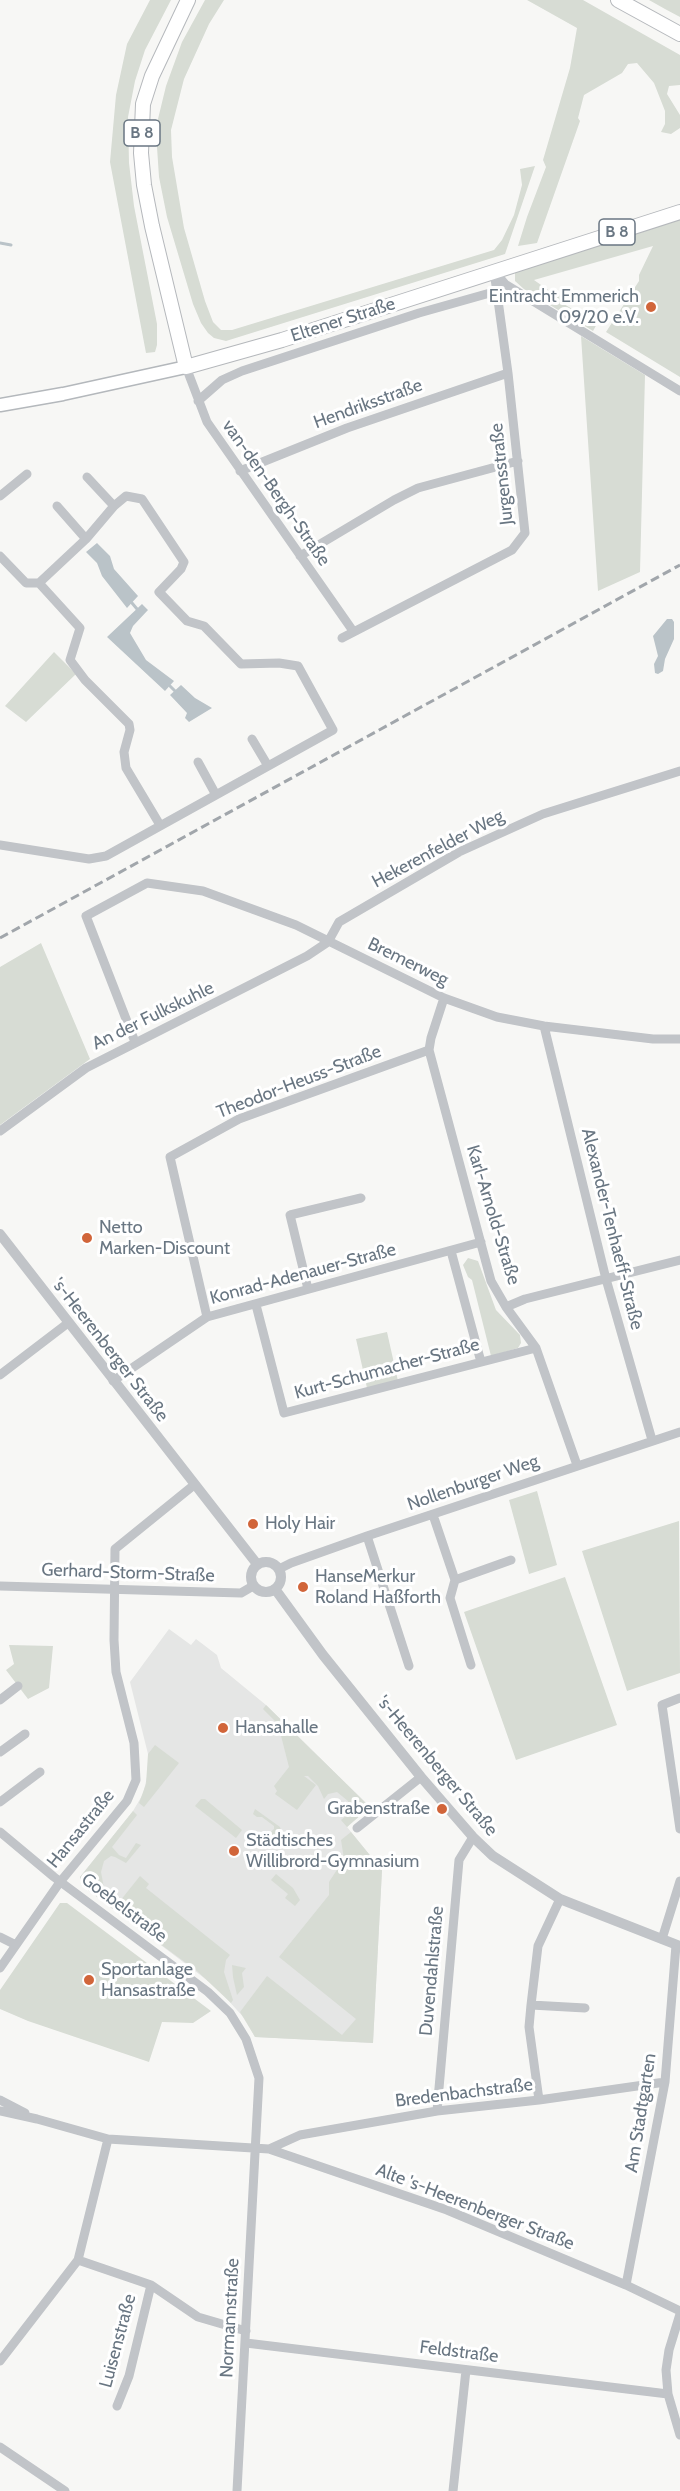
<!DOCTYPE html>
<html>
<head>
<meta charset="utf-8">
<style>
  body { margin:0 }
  canvas { display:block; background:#f7f7f5 }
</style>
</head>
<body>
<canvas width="680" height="2491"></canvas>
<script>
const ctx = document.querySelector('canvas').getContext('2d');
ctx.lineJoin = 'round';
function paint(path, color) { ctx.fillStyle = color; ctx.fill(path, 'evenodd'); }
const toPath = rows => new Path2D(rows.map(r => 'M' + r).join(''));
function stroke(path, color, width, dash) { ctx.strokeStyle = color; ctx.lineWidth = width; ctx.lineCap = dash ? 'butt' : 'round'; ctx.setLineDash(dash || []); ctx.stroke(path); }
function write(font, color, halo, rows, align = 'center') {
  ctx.font = font + ' Cabin,sans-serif'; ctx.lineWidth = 6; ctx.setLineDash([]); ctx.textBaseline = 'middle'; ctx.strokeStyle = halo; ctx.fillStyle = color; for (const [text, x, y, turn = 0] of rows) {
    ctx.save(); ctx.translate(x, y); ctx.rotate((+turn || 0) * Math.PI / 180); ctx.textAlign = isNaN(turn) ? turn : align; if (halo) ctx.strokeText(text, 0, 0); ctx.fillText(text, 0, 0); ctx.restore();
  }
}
paint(toPath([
  [169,1629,191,1645,196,1639,217,1655,221,1668,266,1705,370,1807,347,1827,382,1870,373,2043,255,2037,246,2020,216,1987,137,1927,139,1924,127,1915,125,1918,81,1885,80,1877,133,1811,143,1794,148,1773,148,1754,130,1682]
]), '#e5e6e5');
paint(toPath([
  [150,0,171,0,145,50,135,81,128,117,129,163,134,206,157,324,157,345,155,352,146,353,110,162,116,95,127,44],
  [205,0,224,0,209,24,184,79,171,130,172,157,184,228,205,301,213,322,221,330,232,330,494,250,502,240,514,215,522,185,520,169,535,166,505,254,226,341,214,338,208,333,201,323,193,304,167,217,159,177,157,147,158,119,166,86,182,42],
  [527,0,583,0,680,55,680,85,669,86,667,94,680,115,680,128,671,134,661,132,665,124,665,111,654,83,637,63,628,64,622,73,584,95,578,118,580,121,537,243,518,246,527,217,546,167,543,160,570,68,577,28],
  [649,0,680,0,680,17,665,9],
  [680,218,680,377,606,332,639,281,639,275,653,246,534,280,551,292,554,290,562,296,559,301,597,324,593,331,525,290,515,281,515,273,518,270],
  [581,336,645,375,640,572,598,591],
  [54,652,76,674,26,722,5,706],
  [41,943,90,1059,0,1125,0,967],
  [468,1258,478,1261,496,1310,520,1335,521,1343,518,1348,491,1356,472,1280,468,1277,463,1265],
  [387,1332,398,1381,367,1388,356,1339],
  [537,1491,557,1565,529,1574,509,1500],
  [679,1521,680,1673,627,1691,582,1551],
  [565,1577,617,1725,516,1760,464,1612],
  [9,1645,53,1646,49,1688,28,1699,6,1670,14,1664],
  [266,1705,370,1807,347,1827,341,1820,346,1816,349,1817,348,1801,337,1792,328,1794,324,1799,318,1786,308,1776,304,1776,316,1785,297,1810,275,1794,277,1791,274,1786,289,1767,278,1724,263,1709],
  [155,1745,179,1763,144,1807,139,1803,146,1784,148,1754],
  [201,1799,205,1799,242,1830,236,1838,195,1806],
  [255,1809,280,1827,281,1830,270,1842,265,1840,265,1837,274,1829,274,1826,262,1817,257,1817,253,1814],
  [133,1811,137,1815,112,1847,119,1855,126,1858,136,1843,141,1845,126,1863,115,1857,111,1856,104,1861,101,1872,104,1888,99,1898,81,1885,80,1877],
  [351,1832,382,1870,373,2043,255,2037,240,2012,267,1976,342,2035,356,2019,279,1957,329,1895,329,1882,344,1859,341,1840],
  [276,1874,293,1888,300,1900,295,1906,285,1898,288,1894,271,1880],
  [140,1876,149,1884,146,1888,230,1955,226,1960,224,1972,233,2000,231,2003,197,1971,137,1927,139,1924,127,1915,125,1918,110,1907,114,1902,120,1901],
  [60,1903,67,1903,211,2011,193,2023,162,2022,149,2062,28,2021,0,2009,0,1990],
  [232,1965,246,1968,242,1973,244,1987,237,1995,233,1977]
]), '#d7dcd4');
paint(toPath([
  [97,543,110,556,114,569,138,596,127,608,102,576,97,563,86,552],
  [142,604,148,610,133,626,130,633,146,660,174,681,165,691,107,637],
  [667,619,672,619,674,622,674,639,665,659,663,671,658,674,655,673,654,664,658,656,653,636],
  [181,685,195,698,212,708,189,722,185,718,187,713,170,695]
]), '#bac3c8');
stroke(toPath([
  [0,243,11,245],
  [132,603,137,609],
  [170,686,175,691]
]), '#bac3c8', 3);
const secondary = toPath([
  [0,405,63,394,186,367]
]);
const primary = toPath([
  [188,0,152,76,143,104,141,153,144,185,152,226,186,367,282,340,680,212],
  [618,0,680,34]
]);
stroke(secondary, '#b4b8bc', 15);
stroke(primary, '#b5b8bc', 16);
stroke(toPath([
  [494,271,505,284,680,391],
  [186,367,207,422,353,631],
  [198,401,222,380,242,371,419,313,497,291],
  [240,471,347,428,508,373],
  [87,477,114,506],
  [0,496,27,474],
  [57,506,86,539],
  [0,556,26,583,39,583,80,628,70,660,85,680,129,724,130,730,124,752,126,768,160,825],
  [300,556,394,500,418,488,518,461],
  [342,638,512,550,525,533,508,373,494,271],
  [252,739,268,766],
  [198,762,216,795],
  [0,845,89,859,106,856,333,730,298,666,279,663,241,664,204,626,187,621,159,592,181,569,184,562,142,499,126,496,114,506,86,539,39,583],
  [444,998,431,1038,429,1050,491,1281,506,1307,536,1348,577,1465],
  [544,1026,606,1279,652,1440],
  [135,1042,86,916,147,883,203,891,296,925,444,998,497,1017,544,1026,653,1039,680,1039],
  [0,1131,86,1068,307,956,328,942,339,922,459,852,543,814,680,771],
  [451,1251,481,1362],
  [308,1289,290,1215,361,1198],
  [256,1305,284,1413,536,1348],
  [506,1307,525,1299,680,1260],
  [207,1317,170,1157,239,1119,429,1050],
  [0,1375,68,1323],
  [113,1381,207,1317,481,1242],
  [433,1515,455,1580,450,1598,471,1665],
  [367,1536,409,1666],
  [279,1569,291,1563,367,1536,680,1432],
  [455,1580,511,1560],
  [0,1586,241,1593,253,1586],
  [680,1698,662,1705,680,1829],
  [0,1700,18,1686],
  [0,1752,25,1734],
  [0,1802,40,1772],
  [357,1828,421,1777],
  [0,1832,54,1877,208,1992,230,2013,246,2039,259,2078,237,2491],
  [0,1937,16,1945],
  [662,1939,680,1881],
  [0,1968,60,1882,127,1801,136,1780,134,1743,116,1672,114,1640,115,1549,194,1485],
  [531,2005,585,2008],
  [0,2100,25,2113],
  [539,2100,529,2027,531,2005,538,1946,560,1899],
  [0,2111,37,2119,108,2139,269,2149,447,2210,626,2285,680,2311],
  [437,2111,459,1860,473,1837],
  [269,2149,300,2135,437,2111,539,2100,665,2082],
  [78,2260,151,2285,198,2317,246,2331],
  [626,2285,665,2082,676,1945],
  [680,2314,669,2350,666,2370,668,2394,680,2435],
  [246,2343,668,2394],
  [0,2361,78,2260,108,2139],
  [117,2406,129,2376,151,2285],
  [0,2447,65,2491],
  [453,2491,466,2370]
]), '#c1c4c8', 9);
stroke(toPath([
  [0,1234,257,1564],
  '251 1577a15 15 0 1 1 30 0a15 15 0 1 1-30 0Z',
  [275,1589,323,1655,421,1777,473,1837,493,1856,560,1899,680,1946]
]), '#c1c4c8', 10);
stroke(secondary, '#fff', 12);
stroke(primary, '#fff', 14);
stroke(toPath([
  [0,938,680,565]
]), '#a1a6ab', 3, [9, 4.5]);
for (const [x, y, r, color] of [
  [651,307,6,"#d1653a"],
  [87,1238,6,"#d1653a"],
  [253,1524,6,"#d1653a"],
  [303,1587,6,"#d1653a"],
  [223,1728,6,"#d1653a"],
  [442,1809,6,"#d1653a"],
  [234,1851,6,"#d1653a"],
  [89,1980,6,"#d1653a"]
]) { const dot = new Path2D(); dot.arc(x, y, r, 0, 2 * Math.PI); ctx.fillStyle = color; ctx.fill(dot); stroke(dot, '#fff', 2); }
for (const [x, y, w] of [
  [142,133,36],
  [617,232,36]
]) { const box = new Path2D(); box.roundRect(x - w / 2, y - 13, w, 26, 4.5); ctx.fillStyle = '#fff'; ctx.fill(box); stroke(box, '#697682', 1.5); }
write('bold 16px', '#697682', null, [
  ["B 8",142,133],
  ["B 8",617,232]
]);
write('18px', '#697682', '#fff', [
  ["Eintracht Emmerich",639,297,"right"],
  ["09/20 e.V.",639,318,"right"],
  ["Netto",99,1228],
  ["Marken-Discount",99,1249],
  ["Holy Hair",265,1524],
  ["HanseMerkur",315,1577],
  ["Roland Haßforth",315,1598],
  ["Hansahalle",235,1728],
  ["Grabenstraße",430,1809,"right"],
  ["Städtisches",246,1841],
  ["Willibrord-Gymnasium",246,1862],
  ["Sportanlage",101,1970],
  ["Hansastraße",101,1991]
], 'left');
write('18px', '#697682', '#fff', [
  ["Eltener Straße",343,320,-18],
  ["Hendriksstraße",368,404,-20],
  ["Jurgensstraße",502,474,-96],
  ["van-den-Bergh-Straße",276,493,55],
  ["Hekerenfelder Weg",438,849,-28],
  ["Bremerweg",408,962,26],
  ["An der Fulkskuhle",153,1016,-26],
  ["Theodor-Heuss-Straße",299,1082,-21],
  ["Karl-Arnold-Straße",493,1215,73],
  ["Alexander-Tenhaeff-Straße",612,1229,76],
  ["Konrad-Adenauer-Straße",303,1274,-15],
  ["'s-Heerenberger Straße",110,1350,52],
  ["Kurt-Schumacher-Straße",387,1369,-15],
  ["Nollenburger Weg",473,1483,-19],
  ["Gerhard-Storm-Straße",128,1573,2],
  ["'s-Heerenberger Straße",437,1766,50],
  ["Hansastraße",81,1829,-51],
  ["Goebelstraße",124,1908,37],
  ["Duvendahlstraße",432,1971,-85],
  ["Bredenbachstraße",464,2093,-7],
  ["Am Stadtgarten",641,2113,-81],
  ["Alte 's-Heerenberger Straße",475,2207,21],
  ["Normannstraße",230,2318,-87],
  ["Luisenstraße",118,2341,-75],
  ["Feldstraße",459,2352,7]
]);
</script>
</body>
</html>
